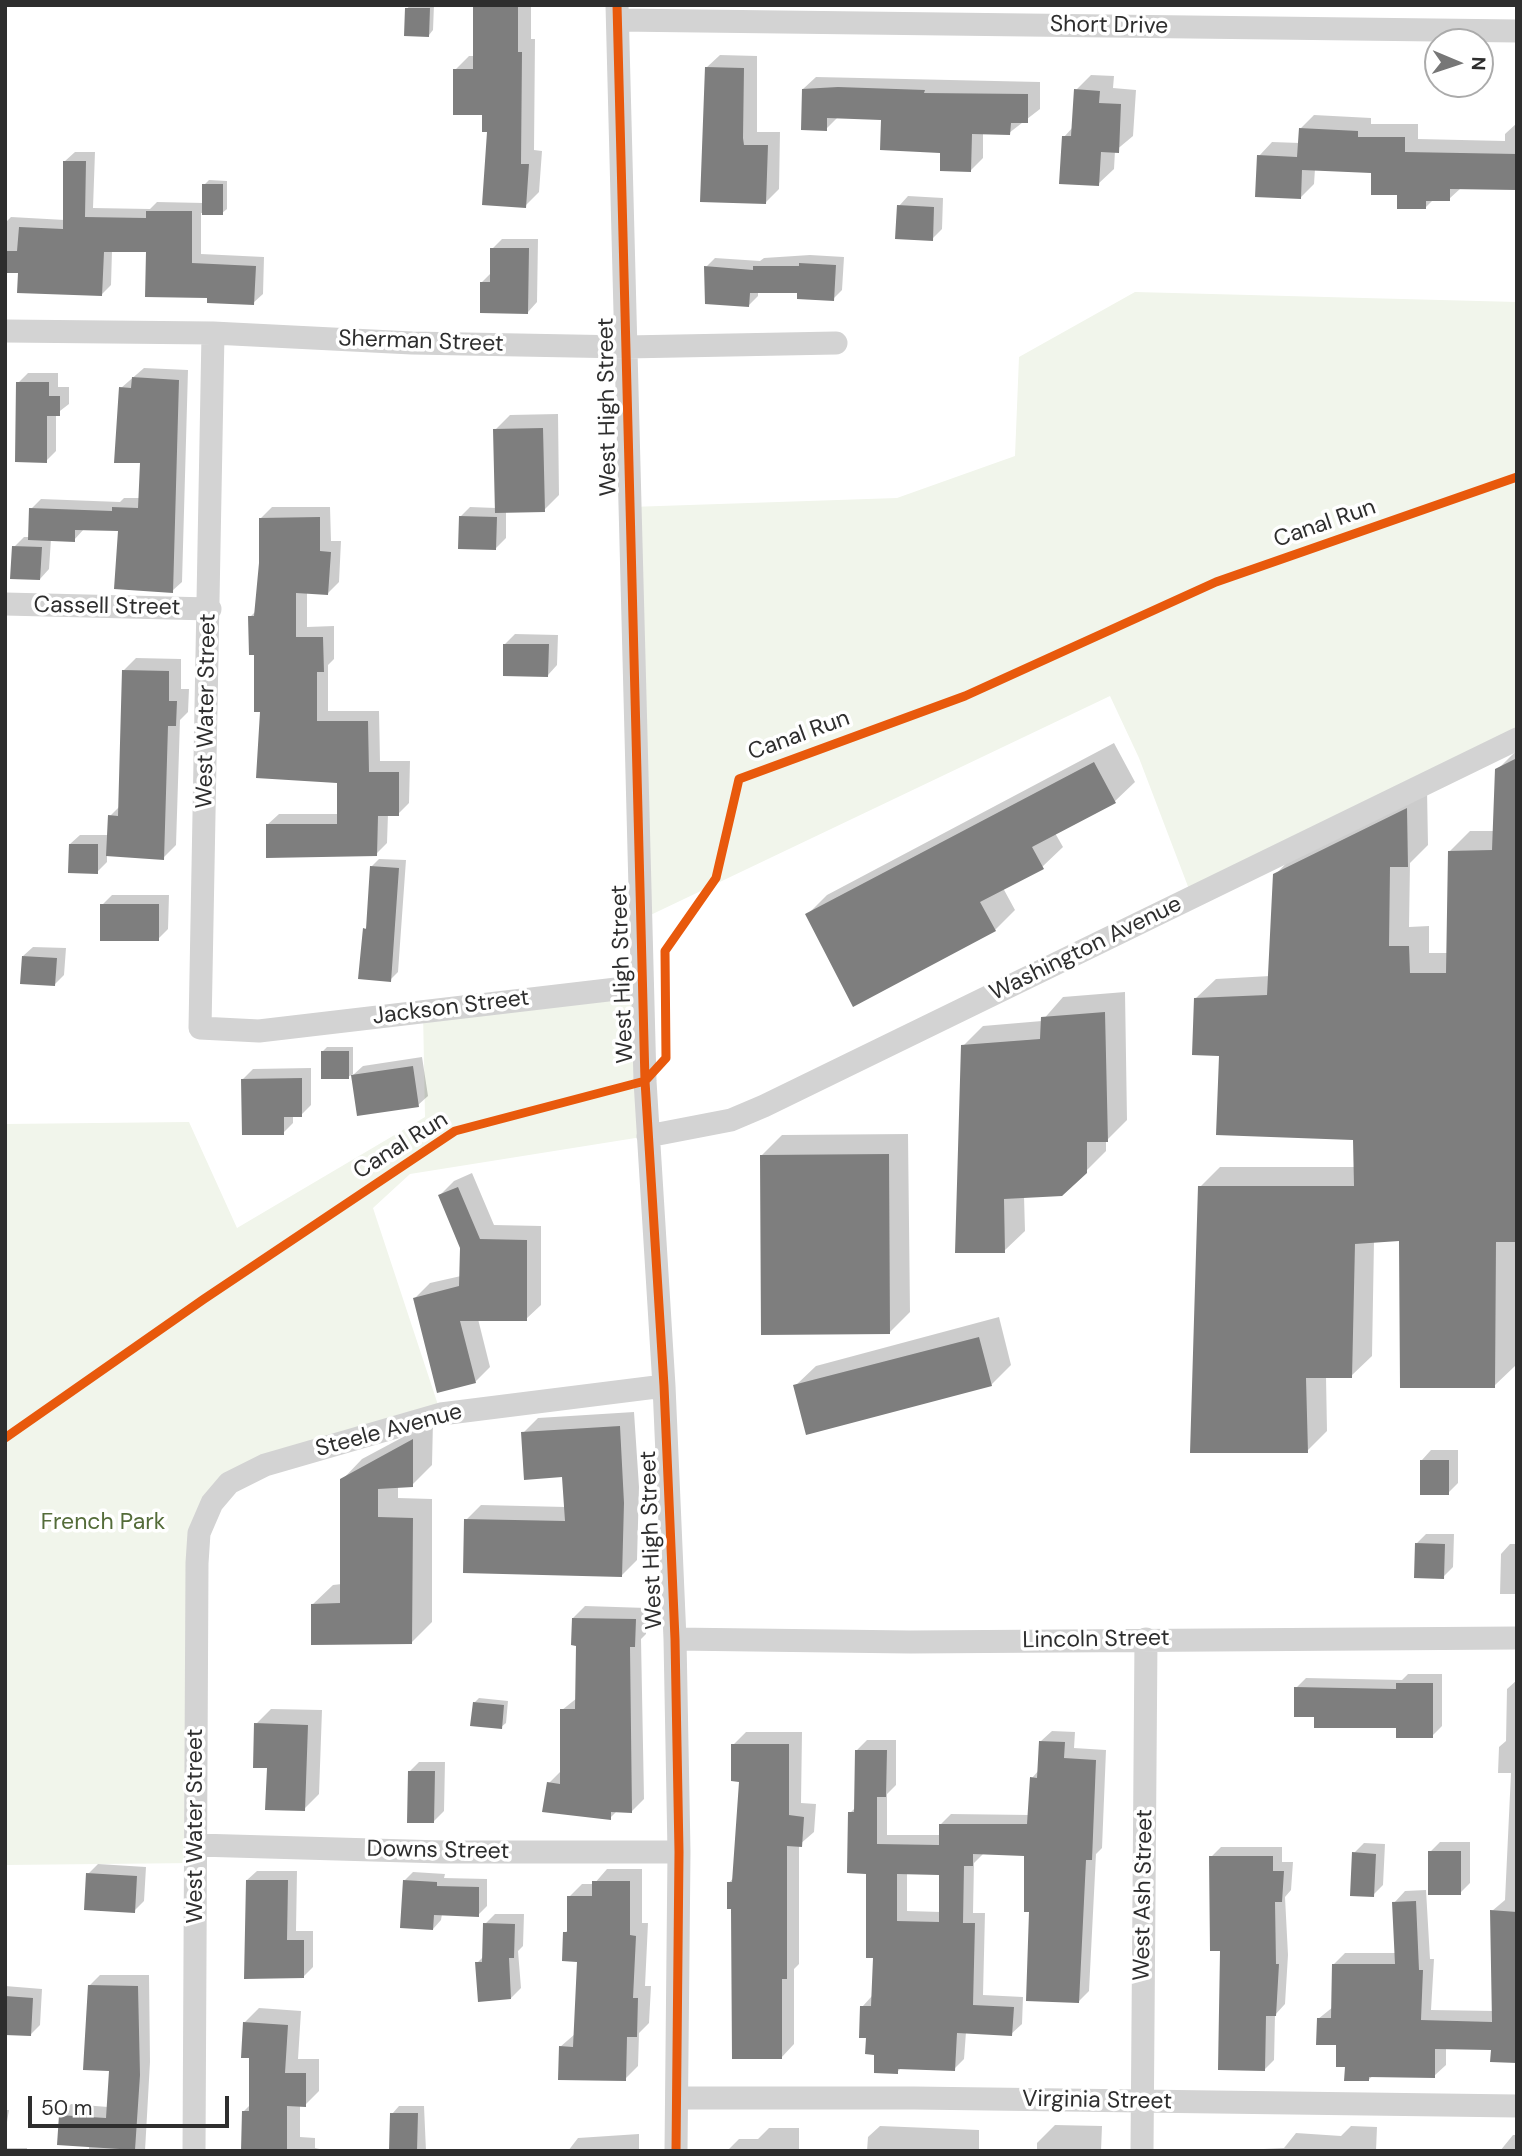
<!DOCTYPE html>
<html>
<head>
<meta charset="utf-8">
<style>
  body { margin:0 }
  #map { position:relative; width:1522px; height:2156px; overflow:hidden; background:#fff; font-family:"DM Sans",sans-serif }
  canvas { display:block }
  .frame { position:absolute; inset:0; border:7px solid #2e2e2e; pointer-events:none }
  .north { position:absolute; left:1424px; top:28px; width:70px; height:70px; box-sizing:border-box; background:#fff; border:2px solid #ababab; border-radius:50%; rotate:92deg; font-size:19px; font-weight:700; line-height:28px; text-align:center; color:#2e2e2e }
  .north::after { content:''; display:block; margin:auto; width:24px; height:32px; background:#777; clip-path:polygon(50% 0,100% 100%,50% 72%,0 100%) }
  .scale { position:absolute; left:28px; top:2096px; width:201px; height:32px; box-sizing:border-box; border:4px solid #2e2e2e; border-top:0; padding-left:9px; font-size:21px; line-height:24px; white-space:nowrap; color:#2e2e2e; -webkit-text-stroke:5px #fff; paint-order:stroke }
</style>
</head>
<body>
<div id="map">
<canvas width="1522" height="2156"></canvas>
<div class="frame"></div>
<div class="north">N</div>
<div class="scale">50 m</div>
</div>
<script>
const ctx = document.querySelector('canvas').getContext('2d');
ctx.lineJoin = 'round';
function paint(path, color) { ctx.fillStyle = color; ctx.fill(path, 'evenodd'); }
const toPath = rows => new Path2D(rows.map(r => 'M' + r).join(''));
function stroke(path, color, width, dash) { ctx.strokeStyle = color; ctx.lineWidth = width; ctx.lineCap = dash ? 'butt' : 'round'; ctx.setLineDash(dash || []); ctx.stroke(path); }
function write(font, color, halo, rows, align = 'center') {
  ctx.font = font + ' "DM Sans",sans-serif'; ctx.lineWidth = 7; ctx.setLineDash([]); ctx.textBaseline = 'middle'; ctx.strokeStyle = halo; ctx.fillStyle = color; for (const [text, x, y, turn = 0] of rows) {
    ctx.save(); ctx.translate(x, y); ctx.rotate((+turn || 0) * Math.PI / 180); ctx.textAlign = isNaN(turn) ? turn : align; if (halo) ctx.strokeText(text, 0, 0); ctx.fillText(text, 0, 0); ctx.restore();
  }
}
paint(toPath([
  [1135,292,1517,302,1517,739,1192,897,1139,758,1110,696,640,920,630,507,897,498,1015,456,1019,357],
  [642,986,648,1136,410,1174,373,1208,441,1414,229,1483,199,1533,197,1863,5,1865,5,1124,189,1122,237,1228,425,1117,423,1011]
]), '#f1f5eb');
paint(toPath([
  [410,5,434,5,433,30,429,35,407,9],
  [475,5,531,5,531,39,535,39,534,150,542,151,539,192,525,206,484,114,455,70,469,56,475,56],
  [720,55,757,56,757,132,780,132,779,189,766,202,706,68],
  [1091,75,1114,76,1113,88,1136,90,1133,136,1115,151,1114,169,1098,184,1064,137,1073,127,1076,90],
  [816,77,1040,82,1040,109,1009,133,983,133,983,158,971,170,882,119,838,117,826,129,803,89],
  [1314,115,1371,118,1371,124,1418,124,1418,139,1505,141,1505,134,1517,123,1517,188,1461,188,1449,199,1434,199,1426,207,1399,193,1373,171,1315,169,1314,184,1300,198,1259,156,1272,142,1300,143,1300,129],
  [75,152,95,152,93,208,150,209,157,202,204,203,204,185,209,180,227,181,227,209,222,213,201,213,201,254,264,257,263,294,253,303,148,251,112,251,111,285,102,294,20,272,5,271,5,223,11,217,65,220,65,161],
  [908,196,943,198,942,229,932,239,899,206],
  [502,239,538,239,537,302,528,312,482,282,491,273,492,249],
  [810,255,844,257,842,290,833,299,799,291,758,291,758,296,749,305,706,267,715,258,760,261,764,258],
  [144,368,188,370,182,582,172,591,120,530,84,529,74,540,51,539,49,569,40,579,14,547,24,537,30,537,31,509,41,499,120,502,124,498,141,498,142,461,121,388],
  [28,373,58,373,58,387,69,387,69,404,56,414,56,451,46,461,18,383],
  [558,414,559,495,544,510,506,511,506,538,496,548,460,517,470,507,496,508,495,430,510,415],
  [272,507,330,507,331,541,341,541,339,582,328,593,307,592,307,627,334,626,334,659,328,665,328,711,379,711,380,761,410,761,409,803,398,814,388,814,387,843,376,854,267,825,279,814,339,814,339,781,262,710,250,617,256,611,261,563,261,518],
  [515,634,558,635,557,665,548,675,505,644],
  [136,658,181,659,181,689,189,689,188,712,180,720,176,845,163,858,107,855,107,862,97,872,70,844,80,835,109,835,110,816,120,806,123,671],
  [1114,743,1135,782,1114,802,1055,833,1063,847,1042,867,1003,888,1015,910,995,930,807,915,827,895],
  [1517,750,1515,1366,1494,1386,1401,1240,1374,1241,1372,1356,1351,1376,1326,1376,1327,1431,1307,1451,1200,1187,1220,1167,1355,1167,1355,1138,1221,1054,1195,999,1216,979,1270,976,1275,875,1295,854,1427,789,1428,845,1410,863,1409,927,1429,926,1429,953,1448,953,1450,851,1470,831,1494,831,1497,770],
  [379,859,406,860,398,972,390,980,365,929,368,926,371,867],
  [112,895,169,895,168,929,158,939,102,905],
  [33,947,66,948,64,975,54,985,23,956],
  [1125,992,1127,1120,1106,1141,1106,1151,1085,1172,1024,1196,1025,1231,1004,1251,963,1046,983,1026,1042,1021,1063,997],
  [327,1047,353,1047,353,1074,348,1077,322,1052],
  [422,1057,428,1096,418,1105,353,1075,363,1066],
  [311,1068,311,1105,301,1115,293,1115,293,1123,283,1133,243,1079,253,1069],
  [908,1134,910,1312,890,1332,761,1156,782,1135],
  [472,1173,494,1225,541,1226,541,1305,526,1319,478,1319,490,1367,475,1382,415,1298,430,1283,461,1276,461,1247,440,1195,454,1181],
  [999,1317,1011,1365,991,1385,795,1386,816,1366],
  [634,1412,639,1487,637,1560,622,1575,466,1520,481,1505,566,1507,564,1476,523,1433,538,1418],
  [433,1421,432,1465,412,1485,398,1486,398,1498,432,1499,432,1622,411,1643,312,1605,333,1585,342,1584,342,1480,362,1459],
  [1431,1450,1458,1450,1458,1483,1448,1493,1422,1460],
  [1426,1534,1454,1534,1453,1567,1443,1577,1416,1544],
  [1510,1544,1517,1544,1517,1594,1500,1594,1501,1554],
  [585,1606,647,1608,646,1634,641,1639,644,1799,632,1811,618,1810,610,1818,549,1783,561,1771,562,1710,577,1698,578,1644,573,1618],
  [1408,1674,1442,1674,1442,1726,1432,1736,1398,1726,1316,1715,1296,1688,1306,1678,1402,1680],
  [1517,1680,1517,2062,1492,2048,1446,2048,1446,2065,1434,2076,1373,2076,1369,2079,1346,2065,1337,2044,1318,2019,1333,2007,1334,1964,1345,1953,1396,1953,1394,1903,1405,1891,1426,1890,1430,1959,1434,1959,1431,2010,1494,2011,1492,1911,1505,1900,1511,1773,1498,1773,1499,1747,1506,1741,1507,1689],
  [479,1698,508,1701,506,1723,501,1727,474,1703],
  [271,1709,322,1710,319,1794,304,1809,268,1766,256,1724],
  [1052,1731,1075,1732,1074,1748,1106,1750,1102,1848,1096,1854,1089,1991,1079,2001,1030,1911,1026,1855,983,1854,974,1863,973,1913,985,1913,983,1995,1023,1997,1022,2024,1011,2034,966,2032,964,2059,954,2069,902,2067,897,2072,876,2053,868,2036,862,2007,872,1996,875,1956,868,1872,850,1813,856,1807,856,1751,867,1740,896,1740,896,1785,887,1794,887,1835,941,1835,941,1824,951,1814,1030,1815,1032,1778,1039,1770,1041,1741],
  [907,1872,941,1873,941,1912,907,1911],
  [746,1732,802,1732,801,1803,816,1804,814,1832,799,1845,799,1964,794,1969,794,2044,781,2058,733,1907,729,1883,734,1877,740,1780,733,1745],
  [419,1762,445,1762,444,1811,434,1821,409,1772],
  [1440,1842,1470,1842,1470,1883,1460,1893,1430,1852],
  [1364,1843,1385,1844,1383,1885,1373,1895,1354,1853],
  [1221,1847,1282,1847,1282,1862,1293,1862,1291,1890,1285,1897,1288,1955,1285,2004,1275,2015,1274,2060,1264,2070,1222,1950,1211,1857],
  [98,1864,146,1867,144,1901,134,1911,88,1874],
  [607,1869,642,1869,642,1923,648,1923,645,1986,651,1986,649,2023,639,2033,638,2066,625,2079,560,2047,575,2034,579,1960,565,1933,569,1929,569,1897,582,1884,594,1884],
  [257,1871,297,1871,296,1931,313,1931,313,1967,303,1977,247,1880],
  [413,1872,445,1874,444,1878,487,1879,487,1906,478,1915,442,1914,441,1920,433,1929,405,1880],
  [495,1914,524,1914,523,1946,518,1951,521,1988,511,1998,477,1963,484,1956,485,1924],
  [100,1975,149,1975,150,2062,145,2151,89,2151,89,2145,60,2115,71,2104,108,2107,111,2070,89,1986],
  [5,1986,42,1989,40,2025,30,2035,5,2033],
  [259,2008,301,2011,298,2059,319,2059,319,2091,305,2105,300,2105,300,2137,315,2138,315,2148,329,2151,243,2151,243,2112,251,2104,251,2056,245,2022],
  [399,2106,424,2106,426,2151,393,2151,392,2114],
  [5,2110,9,2110,5,2134],
  [1055,2125,1102,2126,1101,2151,1037,2151,1037,2143],
  [880,2126,979,2130,979,2151,867,2151,868,2137],
  [1351,2126,1377,2127,1376,2151,1223,2151,1284,2148,1296,2133,1341,2136],
  [769,2128,799,2128,799,2150,812,2151,727,2151,739,2139,758,2139],
  [639,2134,639,2151,568,2151,578,2138],
  [1513,2135,1517,2135,1517,2151,1500,2151],
  [5,2148,27,2148,27,2151,5,2151]
]), '#0003');
paint(toPath([
  [473,5,518,5,518,52,522,52,521,164,529,164,526,208,482,205,487,132,482,132,482,115,453,115,453,69,473,69],
  [405,8,430,8,429,37,404,36],
  [705,67,744,68,743,138,744,145,768,145,766,204,700,202],
  [838,87,925,90,924,93,1028,94,1028,123,1011,123,1010,135,972,134,971,172,940,171,940,153,880,150,881,120,827,118,827,131,801,130,802,89],
  [1074,89,1100,91,1099,103,1121,104,1119,153,1101,152,1099,186,1059,184,1062,136,1071,136],
  [1299,128,1358,131,1358,137,1405,137,1405,152,1517,154,1517,190,1450,189,1450,201,1426,201,1426,209,1397,209,1397,195,1371,195,1371,173,1302,170,1301,199,1255,197,1257,155,1297,157],
  [63,161,86,161,85,217,146,218,146,211,192,211,192,263,256,266,254,305,207,303,207,298,145,297,146,252,104,252,102,296,17,293,18,273,5,273,5,251,17,251,19,227,63,229],
  [202,184,223,184,223,215,202,215],
  [897,205,934,207,933,241,895,239],
  [490,248,529,248,528,314,480,313,480,282,490,282],
  [799,263,836,265,834,301,797,299,797,293,750,293,749,307,705,304,704,266,753,270,753,266,799,266],
  [132,377,179,380,173,593,114,589,118,531,75,530,75,542,28,540,29,508,112,511,112,507,138,508,140,463,114,463,119,387,131,388],
  [16,382,49,382,49,396,60,396,60,416,47,416,47,463,15,462],
  [543,428,545,512,495,513,493,429],
  [459,516,497,517,496,550,458,549],
  [320,517,320,551,331,552,328,595,296,593,296,637,323,637,324,672,317,672,317,721,368,721,369,772,399,772,399,816,378,816,377,856,266,858,266,824,337,824,337,783,256,778,260,712,254,712,254,655,249,655,248,616,254,616,259,563,259,518],
  [12,546,42,547,40,580,10,579],
  [503,644,549,644,548,677,503,676],
  [122,670,169,671,169,701,177,701,176,726,168,726,164,860,106,856,108,815,118,816],
  [1517,758,1517,1242,1496,1242,1495,1388,1400,1388,1399,1241,1355,1244,1352,1378,1306,1378,1308,1453,1190,1453,1198,1186,1354,1186,1353,1140,1216,1135,1219,1056,1192,1055,1194,998,1267,995,1273,874,1407,808,1408,867,1390,867,1389,946,1409,946,1410,973,1446,973,1448,851,1492,850,1495,769],
  [1094,762,1116,803,1032,847,1044,869,980,902,996,931,853,1007,805,914],
  [69,844,98,844,98,874,68,873],
  [370,866,399,868,391,982,358,979,363,928,366,929],
  [100,904,159,904,159,941,100,941],
  [22,956,57,958,55,986,20,984],
  [1105,1012,1108,1142,1087,1142,1087,1173,1062,1196,1004,1199,1005,1253,955,1253,961,1045,1040,1039,1041,1017],
  [321,1051,349,1051,349,1079,321,1079],
  [413,1066,419,1107,357,1116,351,1075],
  [302,1078,302,1117,284,1117,284,1135,242,1135,241,1079],
  [889,1154,890,1334,761,1335,760,1155],
  [458,1187,480,1239,527,1240,527,1321,460,1321,476,1383,437,1393,413,1298,459,1286,460,1248,438,1195],
  [979,1337,992,1386,806,1435,793,1385],
  [620,1426,624,1503,622,1577,463,1573,464,1519,565,1521,562,1477,524,1480,521,1432],
  [413,1439,413,1487,378,1489,378,1517,413,1518,412,1644,311,1645,311,1604,340,1603,340,1479],
  [1420,1460,1449,1460,1449,1495,1420,1495],
  [1415,1543,1445,1544,1444,1579,1414,1578],
  [572,1618,636,1619,635,1647,630,1647,632,1813,611,1812,611,1820,542,1812,547,1782,560,1784,560,1709,575,1709,576,1646,571,1645],
  [1396,1683,1433,1683,1433,1738,1396,1738,1396,1728,1314,1728,1314,1717,1294,1717,1294,1687,1396,1689],
  [473,1702,504,1705,502,1729,470,1726],
  [254,1723,308,1725,305,1811,265,1810,267,1768,253,1768],
  [1039,1741,1065,1742,1064,1758,1096,1760,1092,1860,1086,1860,1079,2003,1026,2001,1029,1912,1024,1912,1024,1856,973,1854,973,1866,964,1866,963,1923,975,1923,973,2005,1014,2007,1012,2036,957,2033,955,2071,898,2069,898,2074,874,2073,874,2055,865,2054,866,2038,859,2038,860,2006,871,2006,873,1958,866,1958,866,1874,847,1873,848,1812,854,1812,855,1750,887,1750,886,1797,877,1797,877,1844,939,1845,939,1824,1027,1824,1030,1777,1037,1778],
  [897,1874,939,1875,939,1922,897,1921],
  [731,1744,789,1744,789,1815,804,1817,802,1847,787,1846,787,1979,782,1979,782,2059,732,2059,731,1909,727,1909,727,1882,732,1882,739,1782,731,1781],
  [408,1771,435,1771,434,1823,407,1823],
  [1428,1851,1461,1851,1461,1895,1428,1895],
  [1352,1852,1376,1854,1374,1897,1350,1896],
  [1209,1856,1273,1856,1273,1871,1284,1871,1282,1902,1275,1902,1276,1964,1279,1964,1276,2016,1266,2016,1265,2071,1218,2070,1220,1951,1210,1951],
  [86,1873,137,1876,135,1913,84,1910],
  [246,1880,288,1880,287,1940,304,1940,304,1978,244,1979],
  [403,1880,437,1882,437,1886,479,1887,479,1917,434,1915,433,1930,400,1928],
  [592,1881,630,1881,630,1935,636,1936,633,1998,638,1998,637,2037,627,2037,626,2081,558,2080,559,2046,573,2047,577,1962,562,1961,563,1932,567,1932,567,1896,592,1896],
  [1416,1901,1419,1970,1423,1970,1421,2020,1492,2022,1490,1910,1517,1912,1517,2063,1490,2062,1491,2050,1435,2049,1435,2078,1369,2077,1369,2081,1344,2081,1345,2067,1336,2067,1336,2045,1316,2045,1317,2018,1331,2018,1332,1964,1395,1964,1392,1902],
  [483,1923,515,1924,514,1958,509,1958,511,1999,478,2002,475,1962,482,1962],
  [88,1985,138,1986,140,2075,135,2150,57,2145,59,2115,106,2118,109,2071,83,2070],
  [5,1996,33,1998,31,2036,5,2035],
  [243,2022,288,2025,285,2073,306,2073,306,2107,287,2106,287,2151,241,2151,242,2111,249,2111,249,2058,241,2058],
  [390,2113,418,2113,417,2151,389,2151]
]), '#7e7e7e');
stroke(toPath([
  [617,5,645,1081,664,1386,675,1639,679,1852,676,2151],
  [618,20,1517,31],
  [5,331,213,333,412,343,626,347,836,343],
  [213,333,200,1028,259,1031,642,986],
  [5,604,210,609],
  [648,1136,731,1120,764,1106,1517,739],
  [675,1639,910,1642,1517,1638],
  [197,1845,443,1852,679,1852],
  [677,2098,914,2098,1517,2106],
  [194,2151,197,1563,199,1533,212,1503,229,1483,265,1465,441,1414,664,1386],
  [1142,2151,1146,1639]
]), '#d3d3d3', 23);
stroke(toPath([
  [617,5,645,1081,664,1386,675,1639,679,1852,676,2151],
  [5,1438,204,1299,455,1131,645,1081,666,1058,665,951,716,878,739,779,965,696,1216,582,1517,477]
]), '#e8590c', 9);
write('23px', '#2e2e2e', '#fff', [
  ["Short Drive",1109,26,1],
  ["Sherman Street",421,342,2],
  ["West High Street",608,407,-91],
  ["Canal Run",1325,524,-19],
  ["Cassell Street",107,607,1],
  ["West Water Street",207,711,-89],
  ["Canal Run",799,736,-20],
  ["Washington Avenue",1086,949,-26],
  ["West High Street",623,974,-92],
  ["Jackson Street",451,1008,-7],
  ["Canal Run",401,1146,-32],
  ["Steele Avenue",389,1431,-15],
  ["West High Street",652,1540,-92],
  ["Lincoln Street",1096,1640,-1],
  ["West Water Street",196,1826,-90],
  ["Downs Street",438,1851,1],
  ["West Ash Street",1144,1895,-89],
  ["Virginia Street",1097,2101,1]
]);
write('23px', '#546c39', '#fff', [
  ["French Park",103,1523]
]);
</script>
</body>
</html>
